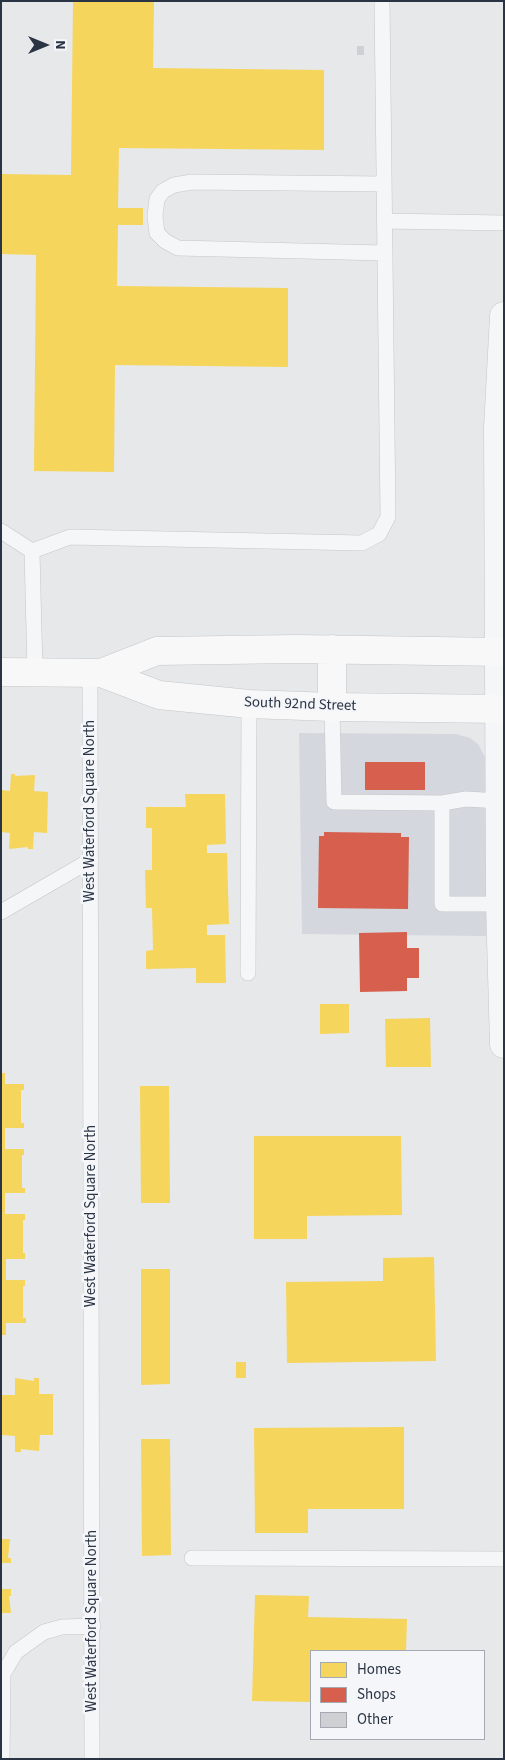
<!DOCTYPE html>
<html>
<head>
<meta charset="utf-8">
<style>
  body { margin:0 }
  #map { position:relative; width:505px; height:1760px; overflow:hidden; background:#e6e8ea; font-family:"Source Sans 3",sans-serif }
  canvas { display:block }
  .frame { position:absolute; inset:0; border:2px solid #2b3445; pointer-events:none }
  .legend { position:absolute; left:310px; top:1650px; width:175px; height:90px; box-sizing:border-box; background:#f4f6f9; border:1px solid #a4a8b1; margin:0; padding:6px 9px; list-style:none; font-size:15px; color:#2b3445 }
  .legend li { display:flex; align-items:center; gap:10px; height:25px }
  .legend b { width:25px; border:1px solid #a4a8b1 }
  .north { position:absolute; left:20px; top:20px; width:50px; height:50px; -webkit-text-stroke:4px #f4f6f9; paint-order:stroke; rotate:90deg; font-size:14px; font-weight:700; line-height:20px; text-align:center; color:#2b3445 }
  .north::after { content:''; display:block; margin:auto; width:18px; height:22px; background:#2b3445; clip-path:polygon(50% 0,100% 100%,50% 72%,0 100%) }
</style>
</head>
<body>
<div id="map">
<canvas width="505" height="1760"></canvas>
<div class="frame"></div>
<ul class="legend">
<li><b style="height:14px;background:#f6d55c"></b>Homes</li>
<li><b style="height:14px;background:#d6604d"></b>Shops</li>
<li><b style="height:14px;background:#ced0d3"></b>Other</li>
</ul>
<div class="north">N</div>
</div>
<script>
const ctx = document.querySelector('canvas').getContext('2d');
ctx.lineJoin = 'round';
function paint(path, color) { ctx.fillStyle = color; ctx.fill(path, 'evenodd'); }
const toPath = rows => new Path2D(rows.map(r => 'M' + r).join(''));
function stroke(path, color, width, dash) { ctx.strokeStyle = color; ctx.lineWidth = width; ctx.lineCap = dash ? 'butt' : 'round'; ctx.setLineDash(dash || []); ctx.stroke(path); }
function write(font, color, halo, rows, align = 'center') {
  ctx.font = font + ' "Source Sans 3",sans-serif'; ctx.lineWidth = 5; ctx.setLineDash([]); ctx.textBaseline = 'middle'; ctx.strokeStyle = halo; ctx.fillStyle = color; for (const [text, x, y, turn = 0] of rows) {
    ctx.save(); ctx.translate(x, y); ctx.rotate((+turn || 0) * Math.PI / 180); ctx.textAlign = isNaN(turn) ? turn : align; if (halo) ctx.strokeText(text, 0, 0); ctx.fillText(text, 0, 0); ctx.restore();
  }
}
paint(toPath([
  [299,733,456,734,470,738,478,744,486,759,486,936,302,934]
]), '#d4d7dd');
paint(toPath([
  [73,1,154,1,153,68,324,70,324,150,119,148,118,208,143,208,143,225,118,225,117,286,288,288,288,367,115,365,114,472,34,471,36,255,1,254,1,174,71,175],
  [11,774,15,774,15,776,35,775,34,791,48,792,47,833,34,832,33,849,28,849,28,847,9,849,10,833,1,832,1,790,10,791],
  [185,794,225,794,226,844,207,845,207,853,227,853,229,924,207,925,207,935,225,935,226,983,196,983,196,968,146,969,146,951,153,950,152,908,146,908,145,870,152,870,152,828,146,828,146,807,186,807],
  [320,1004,349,1004,349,1033,320,1034],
  [430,1018,431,1067,386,1067,385,1019],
  [1,1073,5,1073,5,1084,24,1084,24,1090,21,1090,21,1123,24,1123,24,1128,5,1128,5,1149,24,1149,24,1155,22,1155,22,1188,25,1188,25,1193,5,1193,5,1214,25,1214,25,1220,23,1220,23,1253,25,1253,25,1259,6,1259,6,1280,25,1280,25,1286,23,1286,23,1318,26,1318,26,1323,6,1323,6,1335,1,1335],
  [140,1086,169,1086,170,1203,141,1203],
  [254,1136,401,1136,402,1215,307,1216,307,1239,254,1239],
  [434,1257,436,1361,287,1363,286,1282,383,1281,383,1258],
  [141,1269,170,1269,170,1384,141,1385],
  [236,1362,246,1362,246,1378,236,1378],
  [15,1378,34,1381,34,1378,39,1378,39,1394,53,1394,53,1435,40,1435,39,1451,21,1449,21,1452,15,1452,15,1436,1,1435,1,1395,15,1395],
  [404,1427,404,1509,308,1509,308,1533,255,1533,254,1428],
  [141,1439,170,1439,171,1555,142,1556],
  [1,1539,10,1539,8,1558,11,1558,11,1563,1,1563],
  [1,1589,11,1589,11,1596,9,1596,11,1613,1,1613],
  [255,1595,309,1596,308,1617,407,1619,406,1651,311,1651,311,1702,252,1701]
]), '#f6d55c');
paint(toPath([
  [365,762,425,762,425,790,365,790],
  [324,832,401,833,401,837,409,837,408,909,318,908,319,836,324,836],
  [407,932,407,948,419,948,419,978,407,978,407,991,360,992,359,933]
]), '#d6604d');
paint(toPath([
  [357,46,364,46,364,55,357,55]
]), '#ced0d3');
const service = toPath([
  [384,184,192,182,174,185,163,191,157,199,155,216,157,233,165,241,178,248,384,253],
  [384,221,504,223],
  [1,531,32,551],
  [32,551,70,537,362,543,379,534,388,517,382,1],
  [32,551,35,672],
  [90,673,92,1759],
  [332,707,334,802,442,803,442,904,504,904],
  [442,803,466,799,500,801],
  [1,912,91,860],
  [248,973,249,704],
  [192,1558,504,1559],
  [2,1759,3,1674,16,1652,44,1632,62,1627,93,1626]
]);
const tertiary = toPath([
  [504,316,498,428,500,904,504,1044]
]);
const secondary = toPath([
  [1,672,101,673,159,695,249,704,332,707,504,709],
  [101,673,157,651,296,649,504,652],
  [332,707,332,649]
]);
stroke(service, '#c4c6c8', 16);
stroke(tertiary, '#c4c6c8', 29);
stroke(secondary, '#c4c6c8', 29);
stroke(service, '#f5f6f7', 15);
stroke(tertiary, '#f5f6f7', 28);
stroke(secondary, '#f8f8f8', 28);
write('15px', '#2b3445', '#f4f6f9', [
  ["South 92nd Street",300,705,2],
  ["West Waterford Square North",91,811,-90],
  ["West Waterford Square North",92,1216,-90],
  ["West Waterford Square North",93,1621,-90]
]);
</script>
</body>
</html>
